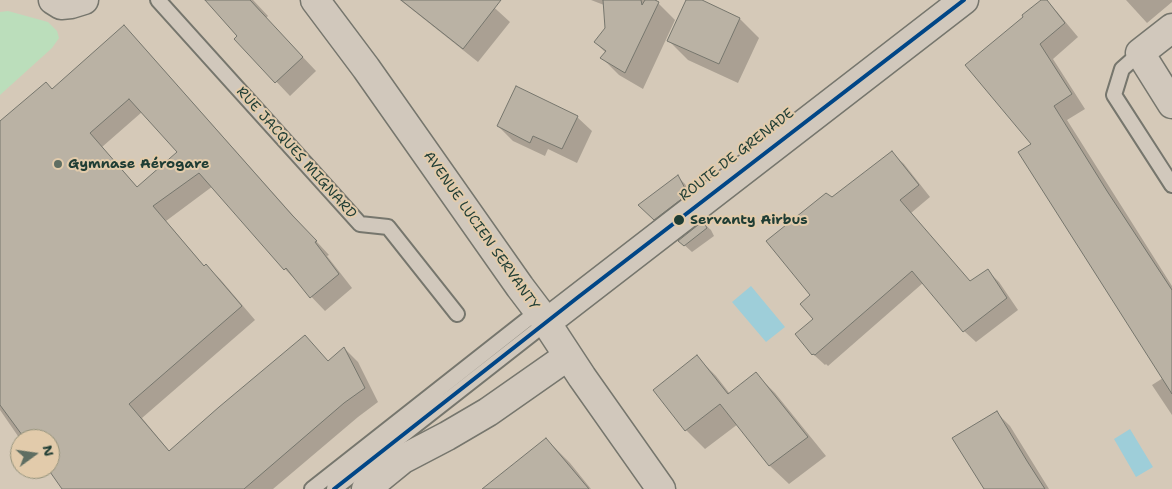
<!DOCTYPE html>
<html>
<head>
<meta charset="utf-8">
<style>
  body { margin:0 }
  #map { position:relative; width:1172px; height:489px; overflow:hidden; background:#d5c9b8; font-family:"Shantell Sans",sans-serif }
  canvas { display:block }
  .north { position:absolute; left:10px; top:429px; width:50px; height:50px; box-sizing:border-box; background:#e2cbab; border:1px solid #94927b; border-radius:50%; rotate:76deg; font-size:14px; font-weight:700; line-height:20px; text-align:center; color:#1f3d34 }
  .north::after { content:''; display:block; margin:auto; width:18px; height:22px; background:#5f6e62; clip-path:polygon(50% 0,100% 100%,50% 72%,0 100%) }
</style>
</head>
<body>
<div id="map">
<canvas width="1172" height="489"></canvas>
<div class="north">N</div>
</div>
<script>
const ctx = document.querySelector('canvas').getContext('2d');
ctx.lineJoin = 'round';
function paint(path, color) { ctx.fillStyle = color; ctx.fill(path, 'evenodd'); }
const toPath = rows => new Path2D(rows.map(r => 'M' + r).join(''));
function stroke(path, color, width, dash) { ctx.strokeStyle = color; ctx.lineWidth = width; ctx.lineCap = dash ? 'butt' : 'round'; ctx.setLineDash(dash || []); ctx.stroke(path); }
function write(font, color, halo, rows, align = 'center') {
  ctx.font = font + ' "Shantell Sans",sans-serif'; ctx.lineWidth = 4; ctx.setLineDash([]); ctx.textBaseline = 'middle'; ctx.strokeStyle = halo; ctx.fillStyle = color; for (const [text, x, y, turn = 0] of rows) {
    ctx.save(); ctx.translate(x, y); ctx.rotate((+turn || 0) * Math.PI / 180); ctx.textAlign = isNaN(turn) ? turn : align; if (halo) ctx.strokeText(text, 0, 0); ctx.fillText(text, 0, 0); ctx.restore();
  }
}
paint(toPath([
  [8,11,48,22,57,31,59,38,52,48,0,95,0,12]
]), '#bbdebb');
paint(toPath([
  [751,286,785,327,766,342,732,302],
  [1130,429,1153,467,1136,477,1114,439]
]), '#9eced9');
paint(toPath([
  [207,0,253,0,268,16,266,18,316,71,290,96,236,39,239,36],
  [400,0,486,0,510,22,478,62],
  [591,0,657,0,657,2,675,20,643,89,619,75,602,58,606,53,595,42,606,29,604,5],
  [688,0,699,0,740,19,759,38,738,83,688,60,669,41],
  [1043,0,1046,0,1058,13,1078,37,1053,59,1085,109,1067,120,1172,286,1172,415,1152,385,1163,378,1032,144],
  [1126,0,1172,0,1172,2,1147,23],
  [124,26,137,40,306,230,329,255,327,256,352,288,325,311,285,269,213,186,166,221,205,267,206,266,220,279,255,320,142,418,170,452,329,362,344,348,358,362,378,402,358,417,273,489,64,489,48,469,50,469,50,439,20,439,0,410,0,123,53,91],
  [142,112,179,153,138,188,102,147],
  [577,117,592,131,577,163,548,149,545,156,513,141,498,126],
  [892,153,904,164,930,197,911,213,970,282,988,271,999,282,1018,310,976,342,964,331,923,283,828,366,826,364,825,365,813,354,814,319,812,295,832,199],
  [678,177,685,184,695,202,663,226,647,213],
  [703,223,711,230,714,236,692,252,680,241],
  [697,357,716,376,730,394,756,374,775,393,826,456,789,484,770,466,738,424,705,449,686,430,654,390],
  [997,413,1010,426,1049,489,985,489],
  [546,439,570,463,591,489,484,489]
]), '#0003');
const building = toPath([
  [205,0,250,0,303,57,275,83,234,39,237,36,205,0],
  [401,0,501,0,463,49,401,0],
  [603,0,641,0,642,5,645,0,655,0,659,2,625,73,600,58,606,51,594,42,605,28,603,0],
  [686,0,702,0,740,18,719,64,667,41,686,0],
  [1041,0,1047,0,1065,23,1040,44,1072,94,1054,106,1107,191,1172,290,1172,394,1018,152,1031,144,965,65,1023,17,1022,15,1041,0],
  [124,25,292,215,317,241,315,242,339,274,310,298,286,268,284,270,199,173,153,206,204,266,206,264,242,306,129,404,169,451,219,407,305,335,328,361,344,347,365,388,344,403,244,489,62,489,48,469,50,469,50,439,25,439,0,405,0,121,46,82,52,89,124,25],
  [129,99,177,152,137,187,90,133,129,99],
  [516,86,578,116,562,149,533,136,530,143,497,126,516,86],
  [892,151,919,185,900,200,970,281,988,269,1007,298,963,332,912,271,815,355,813,354,812,355,795,334,813,319,800,304,810,295,766,241,826,193,832,197,892,151],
  [678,175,688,194,654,220,638,205,678,175],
  [703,221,707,228,684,246,678,241,703,221],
  [697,355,728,394,756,372,808,437,769,466,720,404,685,431,653,390,697,355],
  [997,411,1027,461,1045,489,984,489,952,438,997,411],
  [546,438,589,489,482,489,546,438]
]);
paint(building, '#bab2a4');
stroke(building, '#76766d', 1);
const service = toPath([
  [158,0,360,224,388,227,457,314],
  [1140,53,1122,69,1114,95,1172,185],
  [312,489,538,311],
  [334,489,546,323]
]);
const minor = toPath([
  [53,0,61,5,71,4,84,0],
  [1172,28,1140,53,1172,104]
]);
const tertiary = toPath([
  [315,0,366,68,520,287,542,316,582,377,661,489],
  [546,323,964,0],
  [366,489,403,459,447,436,488,412,568,356]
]);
stroke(service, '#76766d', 18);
stroke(minor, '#76766d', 31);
stroke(tertiary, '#76766d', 31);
stroke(service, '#d1c8bc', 14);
stroke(minor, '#d1c8bc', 28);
stroke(tertiary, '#d1c8bc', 28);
stroke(toPath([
  [334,489,577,298,964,0]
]), '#004687', 4);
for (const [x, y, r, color] of [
  [58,164,5,"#5f6e62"],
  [679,220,6,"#1f3d34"]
]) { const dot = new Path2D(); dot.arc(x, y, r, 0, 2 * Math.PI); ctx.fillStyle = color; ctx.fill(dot); stroke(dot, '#e2cbab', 2); }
write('14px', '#1f3d34', '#e2cbab', [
  ["RUE JACQUES MIGNARD",296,153,48],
  ["ROUTE DE GRENADE",737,155,-38],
  ["AVENUE LUCIEN SERVANTY",481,231,55]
]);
write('bold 14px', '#1f3d34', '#e2cbab', [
  ["Gymnase Aérogare",68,164]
], 'left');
write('bold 14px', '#1f3d34', '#e2cbab', [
  ["Servanty Airbus",690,220]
], 'left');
</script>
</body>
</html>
